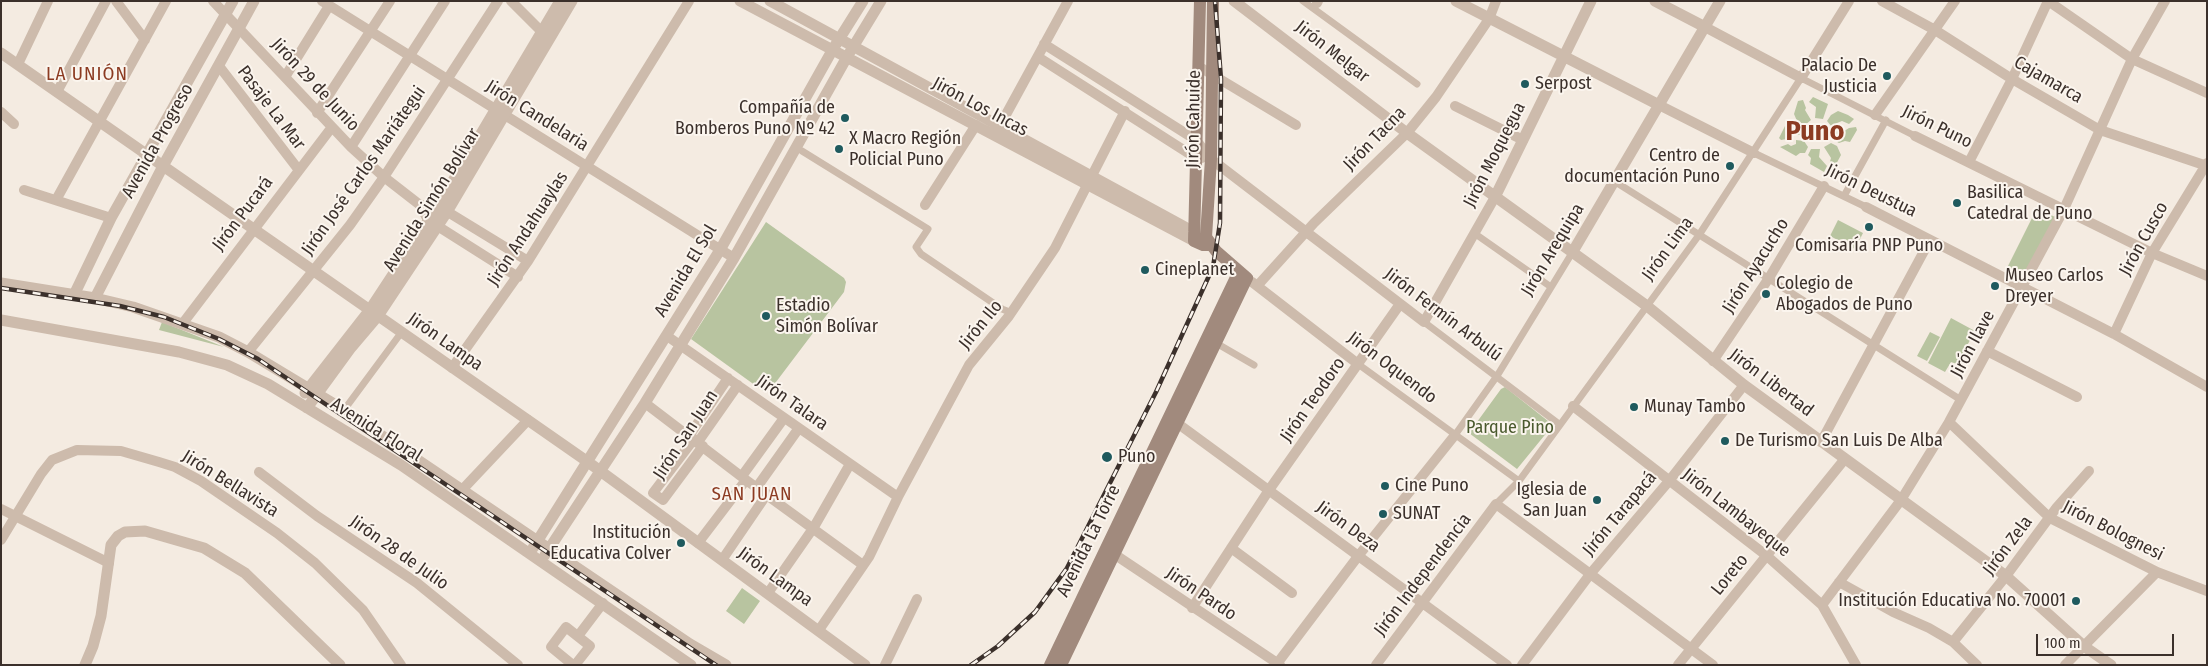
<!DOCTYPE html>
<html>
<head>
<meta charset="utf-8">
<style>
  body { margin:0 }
  #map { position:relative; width:2208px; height:666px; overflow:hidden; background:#f4ebe1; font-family:"Fira Sans Condensed",sans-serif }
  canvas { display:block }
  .frame { position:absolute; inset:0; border:2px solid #3b302b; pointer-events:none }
  .scale { position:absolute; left:2036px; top:634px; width:138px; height:22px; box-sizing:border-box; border:2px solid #3b302b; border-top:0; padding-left:6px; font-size:15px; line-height:18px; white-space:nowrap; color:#3b302b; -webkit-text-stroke:4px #fbf5ee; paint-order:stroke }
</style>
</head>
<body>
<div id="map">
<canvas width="2208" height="666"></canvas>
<div class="frame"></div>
<div class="scale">100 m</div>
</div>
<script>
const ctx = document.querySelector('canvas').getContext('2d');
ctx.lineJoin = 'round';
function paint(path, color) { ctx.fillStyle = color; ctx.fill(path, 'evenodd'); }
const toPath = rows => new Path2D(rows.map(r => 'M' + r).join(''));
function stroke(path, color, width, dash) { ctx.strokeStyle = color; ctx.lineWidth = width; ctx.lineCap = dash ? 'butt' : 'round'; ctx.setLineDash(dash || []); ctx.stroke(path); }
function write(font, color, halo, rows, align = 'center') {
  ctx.font = font + ' "Fira Sans Condensed",sans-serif'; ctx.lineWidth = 4; ctx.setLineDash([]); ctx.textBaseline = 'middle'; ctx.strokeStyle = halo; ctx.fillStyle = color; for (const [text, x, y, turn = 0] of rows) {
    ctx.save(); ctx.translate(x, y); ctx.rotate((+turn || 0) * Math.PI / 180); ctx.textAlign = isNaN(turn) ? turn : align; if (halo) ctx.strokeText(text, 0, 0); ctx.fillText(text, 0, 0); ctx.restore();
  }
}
paint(toPath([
  [1813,97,1828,104,1823,119,1815,118,1816,107,1809,102],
  [1803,100,1806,108,1805,110,1811,120,1805,125,1797,121,1794,114,1798,101],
  [1838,111,1848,115,1854,119,1849,124,1842,121,1837,123,1838,126,1832,127,1827,121,1831,115],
  [1795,124,1803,129,1803,135,1789,135,1787,139,1781,140,1779,138,1785,126],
  [1856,127,1857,130,1850,142,1845,141,1839,143,1832,139,1832,133,1838,131,1841,133,1849,128],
  [1796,140,1804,141,1808,147,1805,153,1800,153,1796,156,1780,147,1788,144,1791,146,1796,144],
  [1831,143,1837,146,1841,155,1834,168,1829,165,1831,158,1824,147],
  [1811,149,1820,149,1819,157,1827,166,1824,172,1810,164,1811,158,1808,155],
  [2037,208,2055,217,2025,277,2007,268],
  [1838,220,1863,233,1855,249,1830,236],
  [766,222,844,278,846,282,844,292,773,386,763,391,691,339],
  [1951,318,1975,331,1957,364,1951,362,1945,372,1928,363],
  [162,322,224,347,159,330],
  [1930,332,1940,337,1927,361,1917,356],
  [1505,387,1553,425,1517,469,1469,433,1501,389],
  [742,588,760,601,744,624,726,611]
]), '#b8c4a0');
stroke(toPath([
  [1303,1,1417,84],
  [802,151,928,229,916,247,921,254,1002,309,1012,313],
  [1754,153,1866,207],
  [1614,181,1961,400],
  [1844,196,1886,120],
  [1474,233,1551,287],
  [1424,322,1559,424],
  [1216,343,1254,365],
  [1358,364,1519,481],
  [344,410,401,333],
  [1455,435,1497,376,1572,253],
  [1496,504,1519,481,1699,235,1801,78,1915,136]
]), '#cdbbac', 7);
stroke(toPath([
  [116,1,145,40],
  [213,1,351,147,384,177,420,205,428,220,518,277],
  [322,1,734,258],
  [511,1,546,36],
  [1882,1,1935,30,2012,79,2100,130,2207,166],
  [2048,1,2132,59,2207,93],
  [1317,3,1318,1],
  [1705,27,1801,78,1849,1],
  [1044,44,1196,140,1211,159,1424,322,1495,197],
  [1038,57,1196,158,1202,158],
  [18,64,48,1],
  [219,66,298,169],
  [1198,66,1296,125],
  [285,77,329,6],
  [57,92,106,1],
  [1659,105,1754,153],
  [1455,106,1523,140],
  [1,112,14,124],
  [317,113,390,1],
  [1875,115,1955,1],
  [997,131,1068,1],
  [1915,136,2152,253,2207,276],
  [351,147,445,1],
  [1969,162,2012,79,2048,1],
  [24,190,111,218],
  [56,200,166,1],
  [420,205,438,206,528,261],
  [925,205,976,125],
  [1866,207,2114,334,2207,387],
  [1252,282,1358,364],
  [1258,285,1314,223,1407,133,1436,97,1489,19,1496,1],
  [183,323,332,127],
  [2114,334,2152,253,2207,163],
  [667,336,898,497],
  [1987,351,2077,397],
  [248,352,350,225,384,177,498,1],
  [1713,361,1769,278,1824,186],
  [452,368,528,261,689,1],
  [645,403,746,480,698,543],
  [1573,406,1767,556,1822,605,1856,665],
  [1173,420,1507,665],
  [1949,422,2050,518,2157,572,2207,591],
  [689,436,728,378],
  [694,439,653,493,663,500,703,446],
  [698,442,738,385],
  [1821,442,1930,240],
  [259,472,317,516,417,583,518,665],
  [742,476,784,418],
  [746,480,863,565],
  [757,487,799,428],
  [462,490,528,420],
  [1,509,109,563],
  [1,540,41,474,52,460,77,450,121,451,159,462,175,467,201,481,277,533,315,563,363,610,401,665],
  [1231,548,1292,593],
  [1108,550,1280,665],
  [722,560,767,494],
  [1839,582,1893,612,1929,628,1953,642,1977,665],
  [768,593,814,527,850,464],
  [1822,605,1901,500,1949,422,2064,209,2132,59,2165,1],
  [1192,608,1269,490,1400,304],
  [819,630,869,557,898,497,969,365,1009,316,1055,248,1125,111],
  [578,636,603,603],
  [1953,642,2006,576,2057,507,2089,471],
  [573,665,551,647,566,627,590,646,575,665],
  [885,665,917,599],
  [1276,665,1359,555,1455,435],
  [1376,665,1496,504,1713,665],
  [1522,665,1591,573,1669,481,1744,385],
  [1678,665,1844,460],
  [2065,665,2157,572]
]), '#cdbbac', 10);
stroke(toPath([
  [740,1,1194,241],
  [770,1,1185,227],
  [1234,1,1407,133,1647,306,1744,385,2006,576,2085,647,2111,665],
  [1456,1,1659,105],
  [1655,1,1705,27],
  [1,53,588,462,865,665],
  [1495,197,1591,1],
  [1572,253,1720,1],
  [1,283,95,298,133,307,219,337,248,352,344,410,690,644,726,665],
  [74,295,111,218,233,1],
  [95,298,163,166,254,1],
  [1,320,179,352,227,365,268,384,401,465,691,665],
  [305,393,369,311,438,206,560,1],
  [307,408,350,349,378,316,447,212,572,1],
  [533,548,720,250,833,49,863,1],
  [545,555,645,403,734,258,847,57,881,1],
  [85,665,93,646,101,616,111,545,118,536,125,532,145,531,204,548,245,573,340,665]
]), '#cdbbac', 11);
stroke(toPath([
  [1200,1,1194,241,1203,245,1211,245],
  [1204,243,1206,237,1211,159,1213,1],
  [1050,665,1239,271],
  [1061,665,1247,278,1216,251,1206,237]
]), '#a18a7d', 12);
const rail = toPath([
  [1,288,120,306,164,317,219,339,258,359,716,665],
  [971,665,998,646,1035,612,1067,568,1156,392,1213,267,1220,223,1221,79,1215,1]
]);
stroke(rail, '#3b302b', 4.5);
stroke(rail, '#fbf5ee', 2.5, [8]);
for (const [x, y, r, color] of [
  [1887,76,5,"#1f5a5e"],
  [1525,84,5,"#1f5a5e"],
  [845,118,5,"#1f5a5e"],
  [839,149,5,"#1f5a5e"],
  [1730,166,5,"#1f5a5e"],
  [1957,203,5,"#1f5a5e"],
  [1869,227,5,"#1f5a5e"],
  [1145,270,5,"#1f5a5e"],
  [1995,286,5,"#1f5a5e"],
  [1766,294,5,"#1f5a5e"],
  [766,316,5,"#1f5a5e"],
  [1634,407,5,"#1f5a5e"],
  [1725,441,5,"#1f5a5e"],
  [1107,457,6,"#1f5a5e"],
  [1385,486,5,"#1f5a5e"],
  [1597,500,5,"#1f5a5e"],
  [1383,514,5,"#1f5a5e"],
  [681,543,5,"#1f5a5e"],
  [2076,601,5,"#1f5a5e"]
]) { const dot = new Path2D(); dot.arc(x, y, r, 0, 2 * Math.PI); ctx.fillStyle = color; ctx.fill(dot); stroke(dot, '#fbf5ee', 2); }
write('18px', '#3b302b', '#fbf5ee', [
  ["Jirón Melgar",1332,52,38],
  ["Cajamarca",2048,80,30],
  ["Jirón 29 de Junio",315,85,47],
  ["Jirón Los Incas",980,107,28],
  ["Pasaje La Mar",271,108,53],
  ["Jirón Candelaria",537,116,32],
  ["Jirón Cahuide",1194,119,-89],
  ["Jirón Puno",1937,127,26],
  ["Jirón Tacna",1375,139,-46],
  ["Avenida Progreso",158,141,-61],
  ["Jirón Moquegua",1495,155,-63],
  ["Jirón José Carlos Mariátegui",364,171,-55],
  ["Jirón Deustua",1871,191,26],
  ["Avenida Simón Bolívar",432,200,-58],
  ["Jirón Pucará",243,214,-53],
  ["Jirón Andahuaylas",528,229,-57],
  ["Jirón Cusco",2144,239,-61],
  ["Jirón Lima",1668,249,-54],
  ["Jirón Arequipa",1553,250,-59],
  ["Jirón Ayacucho",1756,266,-58],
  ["Avenida El Sol",686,271,-59],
  ["Jirón Fermín Arbulú",1443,315,37],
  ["Jirón Ilo",981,325,-51],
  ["Jirón Lampa",445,342,35],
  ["Jirón Ilave",1973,344,-62],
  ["Jirón Oquendo",1392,368,37],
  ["Jirón Libertad",1771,383,37],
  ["Jirón Teodoro",1313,400,-55],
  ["Jirón Talara",792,403,35],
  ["Avenida Floral",376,430,32],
  ["Jirón San Juan",686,435,-57],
  ["Jirón Bellavista",230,484,32],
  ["Jirón Lambayeque",1736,513,38],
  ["Jirón Tarapacá",1620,514,-50],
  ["Jirón Deza",1348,527,36],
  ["Jirón Bolognesi",2113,531,27],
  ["Avenida La Torre",1089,541,-64],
  ["Jirón Zela",2008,546,-53],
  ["Jirón 28 de Julio",399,553,35],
  ["Jirón Independencia",1423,575,-53],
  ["Loreto",1730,575,-51],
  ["Jirón Lampa",775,577,36],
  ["Jirón Pardo",1201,594,34]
]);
write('18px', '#3b302b', '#fbf5ee', [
  ["Palacio De",1877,66,"right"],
  ["Justicia",1877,87,"right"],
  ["Serpost",1535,84],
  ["Compañía de",835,108,"right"],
  ["Bomberos Puno Nº 42",835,129,"right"],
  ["X Macro Región",849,139],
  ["Policial Puno",849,160],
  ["Centro de",1720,156,"right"],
  ["documentación Puno",1720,177,"right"],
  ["Basilica",1967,193],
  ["Catedral de Puno",1967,214],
  ["Comisaría PNP Puno",1869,246,"center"],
  ["Cineplanet",1155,270],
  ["Museo Carlos",2005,276],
  ["Dreyer",2005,297],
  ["Colegio de",1776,284],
  ["Abogados de Puno",1776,305],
  ["Estadio",776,306],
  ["Simón Bolívar",776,327],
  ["Munay Tambo",1644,407],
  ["De Turismo San Luis De Alba",1735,441],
  ["Puno",1118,457],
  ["Cine Puno",1395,486],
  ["Iglesia de",1587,490,"right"],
  ["San Juan",1587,511,"right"],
  ["SUNAT",1393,514],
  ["Institución",671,533,"right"],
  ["Educativa Colver",671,554,"right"],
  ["Institución Educativa No. 70001",2066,601,"right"]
], 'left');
write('18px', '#4a5a2e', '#fbf5ee', [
  ["Parque Pino",1510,428]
]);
ctx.letterSpacing = '1px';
write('19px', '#8c3b22', '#fbf5ee', [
  ["LA UNIÓN",87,75],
  ["SAN JUAN",752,495]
]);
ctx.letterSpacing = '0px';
write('bold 28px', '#8c3b22', '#fbf5ee', [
  ["Puno",1815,132]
]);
</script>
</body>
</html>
